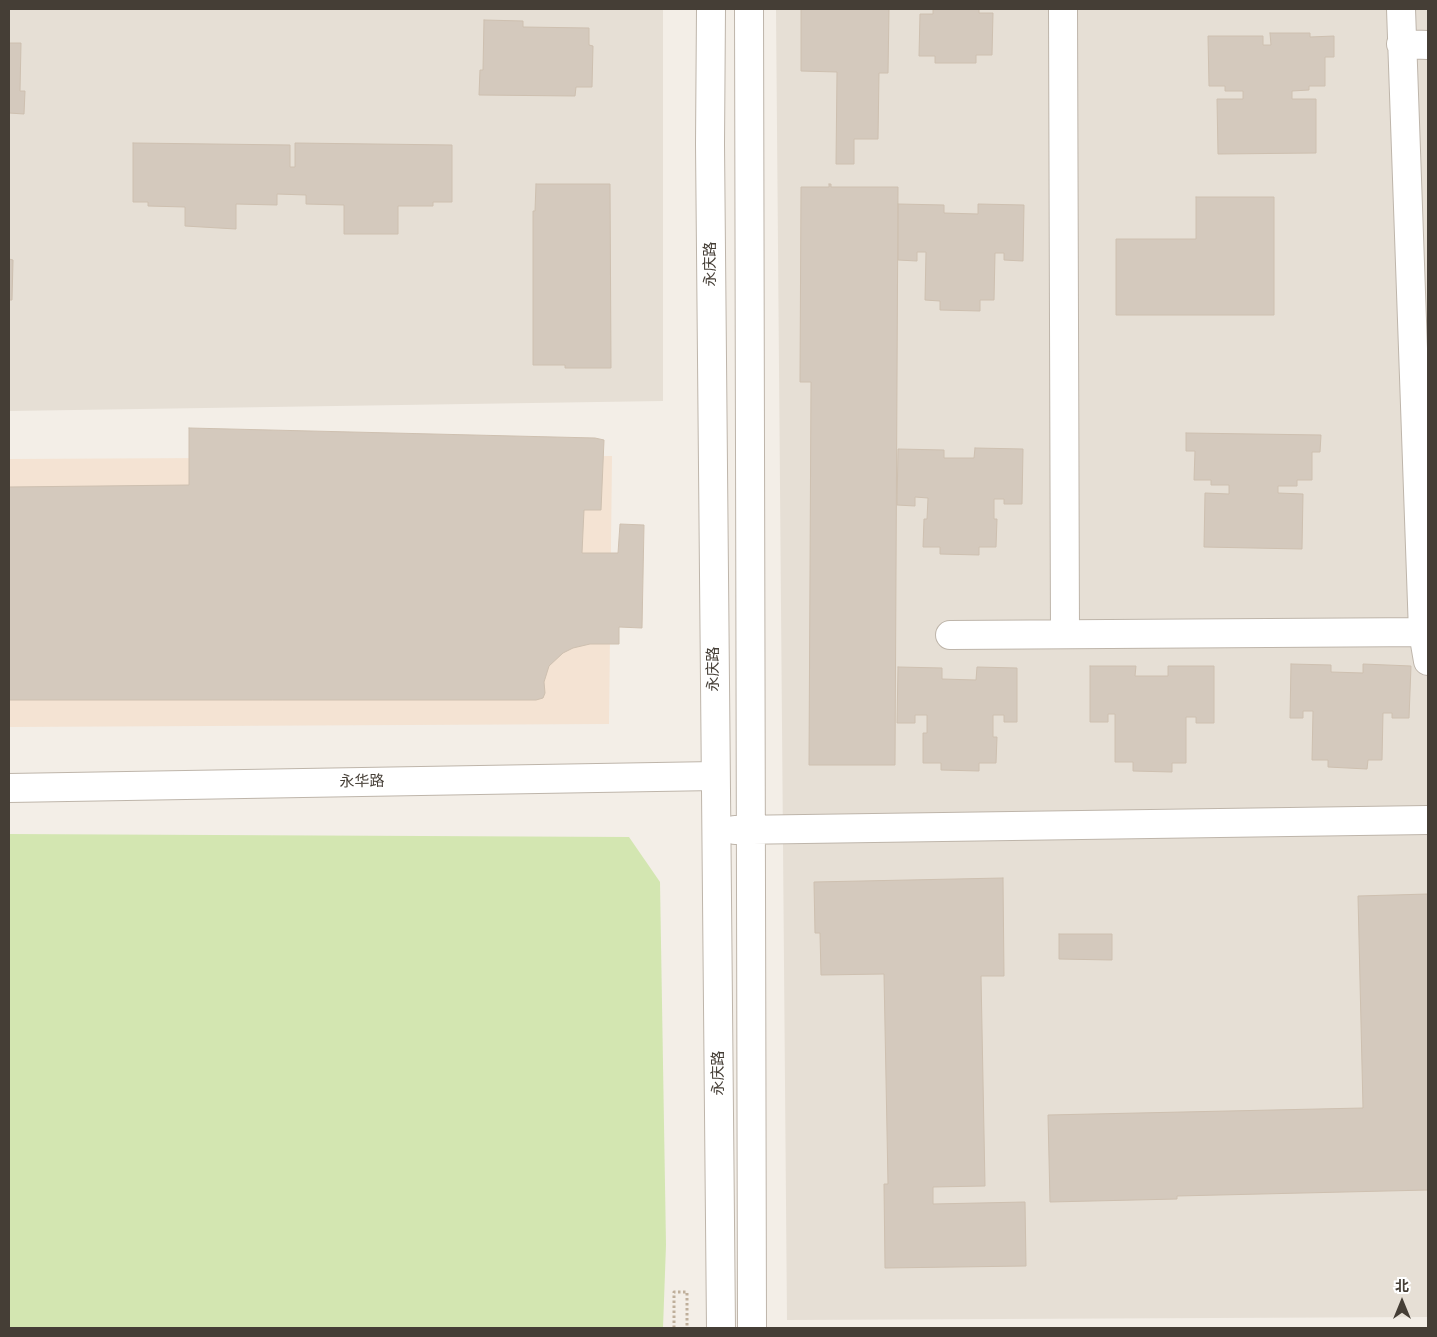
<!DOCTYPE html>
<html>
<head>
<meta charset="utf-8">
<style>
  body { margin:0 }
  #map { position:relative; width:1437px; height:1337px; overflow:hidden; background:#f3eee7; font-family:"Fira Sans Condensed","Noto Sans SC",sans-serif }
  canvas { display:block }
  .frame { position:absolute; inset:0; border:10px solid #453e36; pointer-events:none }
  .north { position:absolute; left:1377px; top:1277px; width:50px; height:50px; -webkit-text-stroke:4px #fff; paint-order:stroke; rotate:0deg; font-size:14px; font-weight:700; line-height:20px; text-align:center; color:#453e36 }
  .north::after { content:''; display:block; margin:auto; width:18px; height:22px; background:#453e36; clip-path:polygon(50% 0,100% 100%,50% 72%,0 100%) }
</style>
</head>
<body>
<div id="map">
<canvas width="1437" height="1337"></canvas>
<div class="frame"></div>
<div class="north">北</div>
</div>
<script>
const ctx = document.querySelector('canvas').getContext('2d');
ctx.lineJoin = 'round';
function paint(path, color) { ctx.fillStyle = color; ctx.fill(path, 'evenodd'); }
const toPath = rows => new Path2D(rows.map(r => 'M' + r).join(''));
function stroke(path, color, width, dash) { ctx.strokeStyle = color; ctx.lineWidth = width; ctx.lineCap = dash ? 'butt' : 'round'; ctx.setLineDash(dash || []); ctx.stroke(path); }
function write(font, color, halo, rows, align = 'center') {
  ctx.font = font + ' "Fira Sans Condensed","Noto Sans SC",sans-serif'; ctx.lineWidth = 4; ctx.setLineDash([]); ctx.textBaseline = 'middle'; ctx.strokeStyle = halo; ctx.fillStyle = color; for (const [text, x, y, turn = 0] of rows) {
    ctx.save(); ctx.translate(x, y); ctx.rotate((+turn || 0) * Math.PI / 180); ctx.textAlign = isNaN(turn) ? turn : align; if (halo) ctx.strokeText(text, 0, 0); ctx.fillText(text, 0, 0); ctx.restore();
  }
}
paint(toPath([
  [9,9,663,9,663,401,9,411],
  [776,9,1428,9,1428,1317,787,1320]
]), '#e6dfd5');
paint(toPath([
  [612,456,609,724,9,727,9,459]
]), '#f4e3d3');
paint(toPath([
  [9,834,629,837,660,882,666,1245,663,1328,9,1328]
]), '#d3e6b1');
const building = toPath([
  [801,9,889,9,888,73,879,73,878,139,854,139,854,164,836,164,837,72,801,71,801,9],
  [933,9,979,9,979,13,993,13,992,55,976,55,976,63,935,63,935,56,919,56,920,14,933,14,933,9],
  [484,20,523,21,523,27,589,28,589,45,593,46,592,87,576,87,575,96,479,95,480,70,483,70,484,20],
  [1270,33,1310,33,1310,37,1334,36,1334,57,1325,57,1325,86,1309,86,1309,90,1292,91,1292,99,1316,99,1316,153,1218,154,1217,99,1243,99,1243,91,1225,91,1225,86,1209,86,1208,36,1263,36,1263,45,1271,45,1270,33],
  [9,43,21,43,20,91,25,91,24,114,9,113,9,43],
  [133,143,290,145,290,167,295,167,295,143,452,145,452,202,433,202,433,206,398,206,398,234,344,234,344,205,306,204,306,195,277,194,277,205,236,204,236,229,185,226,185,207,148,206,148,202,133,202,133,143],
  [536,184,610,184,611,368,565,368,565,365,533,365,533,211,535,211,536,184],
  [829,184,831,184,831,187,898,187,895,765,809,765,811,382,800,382,801,187,829,187,829,184],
  [1196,197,1274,197,1274,315,1116,315,1116,239,1196,239,1196,197],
  [898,204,944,205,944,213,978,214,978,204,1024,205,1023,261,1004,260,1004,253,995,253,994,300,980,300,980,311,940,310,940,301,925,300,926,252,917,252,917,261,898,260,898,204],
  [9,259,13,260,12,300,9,300,9,259],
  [189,428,595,438,604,440,601,510,584,510,582,553,618,553,620,524,644,525,642,628,619,627,619,644,590,644,573,648,563,653,549,666,544,682,545,693,543,698,536,700,9,700,9,487,189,485,189,428],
  [1186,433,1321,435,1320,452,1312,452,1312,480,1297,480,1297,486,1278,486,1278,493,1303,494,1302,549,1204,547,1205,493,1229,494,1229,485,1211,485,1211,480,1194,480,1195,451,1186,451,1186,433],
  [975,448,1023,449,1022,504,1004,504,1004,499,994,499,994,519,997,519,996,547,979,547,979,555,940,554,940,547,923,547,924,519,927,519,928,498,915,497,915,506,897,505,898,449,944,450,944,458,974,458,975,448],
  [1291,664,1331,665,1331,672,1363,673,1363,664,1411,666,1409,718,1392,718,1392,713,1383,713,1382,760,1368,760,1367,769,1328,767,1328,760,1312,760,1313,711,1303,711,1303,718,1290,718,1291,664],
  [1090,666,1136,666,1135,676,1168,676,1168,666,1214,666,1214,723,1196,723,1196,717,1186,717,1186,763,1172,763,1172,772,1133,771,1133,762,1115,762,1115,714,1108,714,1108,722,1090,722,1090,666],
  [898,667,942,668,942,679,976,680,977,667,1017,668,1017,722,1004,722,1004,715,993,715,993,737,997,737,996,763,979,763,979,771,941,770,941,763,923,763,923,733,927,733,927,715,915,715,915,723,897,723,898,667],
  [1003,878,1004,976,981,976,985,1186,933,1187,933,1204,1025,1202,1026,1266,885,1268,884,1184,888,1184,884,974,821,975,820,933,815,933,814,882,1003,878],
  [1428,894,1428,1190,1177,1196,1177,1199,1050,1202,1048,1115,1363,1108,1358,896,1428,894],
  [1059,934,1112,934,1112,960,1059,959,1059,934]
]);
paint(building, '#d4c9bd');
stroke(building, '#cec0b0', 1);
const minor = toPath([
  [711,9,710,144,721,1328],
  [749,9,752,1328],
  [1063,9,1065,634],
  [1401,9,1423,632,1428,661],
  [1401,44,1428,45],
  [950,635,1428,632],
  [9,788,715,776],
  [735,830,1428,820]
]);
stroke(minor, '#beb5aa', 30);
stroke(toPath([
  [674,1328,674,1292,687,1292,687,1328]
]), '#bfaf9b', 3, [2.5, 2.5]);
stroke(minor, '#fff', 28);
write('15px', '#453e36', '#fff', [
  ["永庆路",711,264,-90],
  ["永庆路",714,669,-90],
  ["永华路",362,782,-1],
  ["永庆路",719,1073,-90]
]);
</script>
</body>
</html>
